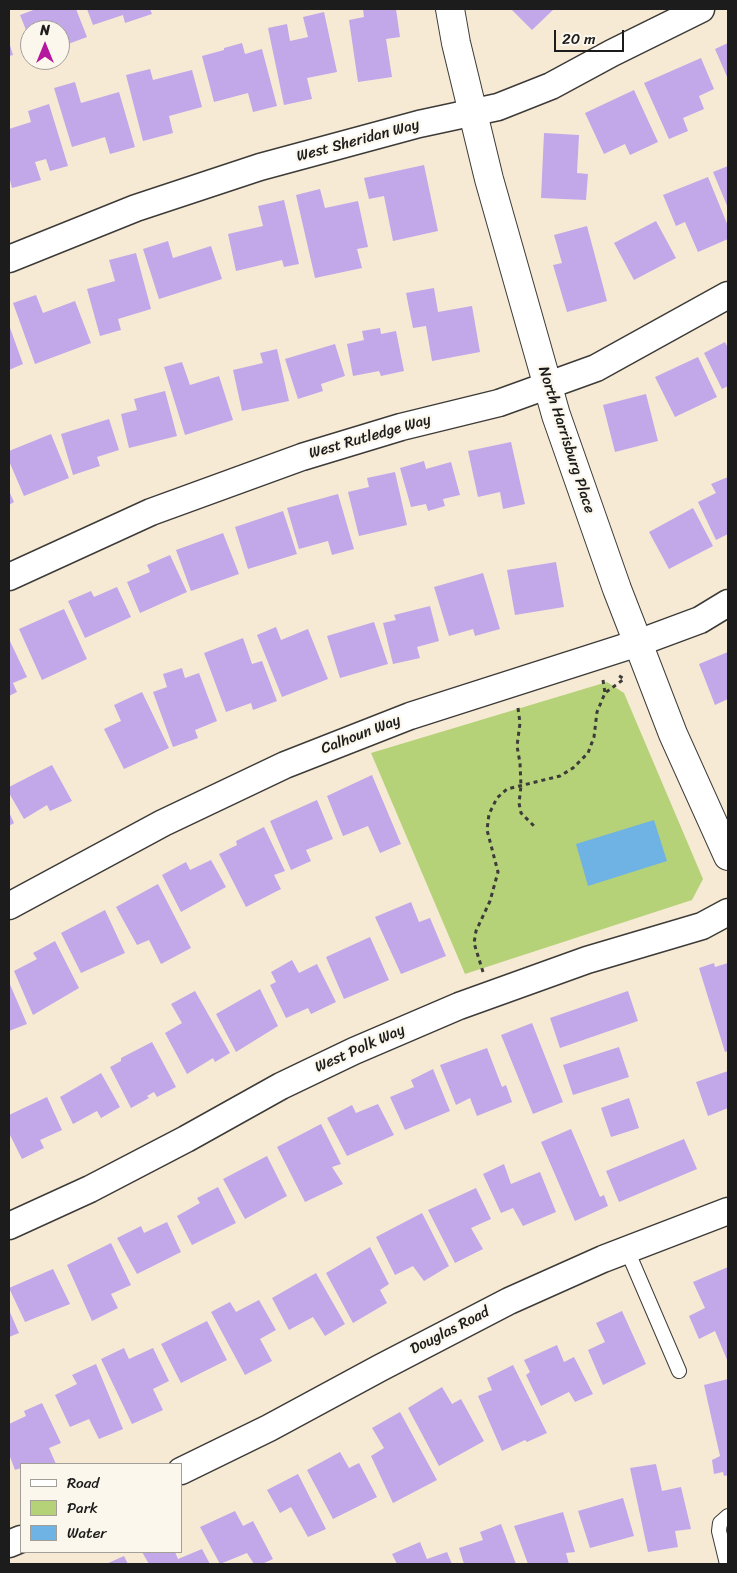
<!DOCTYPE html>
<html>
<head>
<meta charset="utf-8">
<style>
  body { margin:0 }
  #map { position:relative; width:737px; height:1573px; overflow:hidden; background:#f6ead5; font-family:Sriracha,sans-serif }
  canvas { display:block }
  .frame { position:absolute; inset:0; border:10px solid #1c1c1c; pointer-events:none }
  .legend { position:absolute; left:20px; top:1463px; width:162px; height:90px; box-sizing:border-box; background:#fbf7ec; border:1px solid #a29f99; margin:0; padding:6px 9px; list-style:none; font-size:15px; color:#1c1c1c }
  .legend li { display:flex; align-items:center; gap:10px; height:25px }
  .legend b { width:25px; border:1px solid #a29f99 }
  .north { position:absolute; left:20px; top:20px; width:50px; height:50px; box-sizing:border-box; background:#fbf7ec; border:1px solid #a29f99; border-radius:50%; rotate:0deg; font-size:14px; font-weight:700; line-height:20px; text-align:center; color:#1c1c1c }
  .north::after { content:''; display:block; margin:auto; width:18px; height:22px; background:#b5179e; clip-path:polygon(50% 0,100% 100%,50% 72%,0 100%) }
  .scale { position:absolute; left:554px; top:30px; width:70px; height:22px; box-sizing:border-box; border:2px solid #1c1c1c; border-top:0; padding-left:6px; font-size:15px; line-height:18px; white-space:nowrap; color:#1c1c1c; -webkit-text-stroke:4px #fbf7ec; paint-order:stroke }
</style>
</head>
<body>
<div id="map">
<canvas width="737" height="1573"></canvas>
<div class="frame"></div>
<ul class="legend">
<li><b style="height:6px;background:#fff"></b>Road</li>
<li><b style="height:14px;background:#b6d279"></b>Park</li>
<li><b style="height:14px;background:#6fb2e4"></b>Water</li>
</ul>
<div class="north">N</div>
<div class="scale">20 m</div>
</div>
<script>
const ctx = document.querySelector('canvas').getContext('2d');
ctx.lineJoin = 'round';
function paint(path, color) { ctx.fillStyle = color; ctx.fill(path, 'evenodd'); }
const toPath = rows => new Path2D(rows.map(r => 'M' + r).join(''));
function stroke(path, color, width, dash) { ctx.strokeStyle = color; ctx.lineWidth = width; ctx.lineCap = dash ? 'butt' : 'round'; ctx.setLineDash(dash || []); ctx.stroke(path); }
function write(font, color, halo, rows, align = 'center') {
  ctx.font = font + ' Sriracha,sans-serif'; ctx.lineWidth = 4.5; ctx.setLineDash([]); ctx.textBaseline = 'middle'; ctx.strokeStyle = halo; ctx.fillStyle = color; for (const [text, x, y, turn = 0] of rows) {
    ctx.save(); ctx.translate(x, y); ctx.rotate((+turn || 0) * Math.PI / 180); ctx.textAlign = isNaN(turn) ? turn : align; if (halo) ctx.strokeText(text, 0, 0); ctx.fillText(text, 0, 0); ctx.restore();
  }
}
paint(toPath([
  [607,682,624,693,703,879,692,900,465,974,371,753]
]), '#b6d279');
paint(toPath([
  [654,820,667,861,588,886,576,844]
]), '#6fb2e4');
paint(toPath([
  [36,9,76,9,87,37,60,47,60,30,30,30,30,40,20,15],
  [87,9,150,9,152,14,125,23,123,15,93,25],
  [363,9,396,9,400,37,386,39,392,77,358,82,349,20,364,17],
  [511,9,554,9,532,30],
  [324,12,337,72,307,78,312,99,284,105,268,28,287,24,290,41,308,37,303,17],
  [9,42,13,55,9,56],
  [242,43,245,54,262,49,277,106,253,112,248,93,214,102,202,56,224,50,224,48],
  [728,43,728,79,715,49],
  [701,58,714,89,699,96,704,109,683,118,688,131,669,139,644,83],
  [150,69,153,80,192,70,202,107,169,116,173,133,143,141,126,75],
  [75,82,81,103,119,92,135,147,110,154,105,137,72,147,54,88],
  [634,90,658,142,630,155,625,144,604,154,585,113],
  [49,104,68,166,50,171,46,159,35,162,41,180,12,188,9,176,9,129,31,122,28,111],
  [544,133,579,135,577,173,588,174,586,200,541,198],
  [424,165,438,231,393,241,384,196,369,199,364,178],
  [728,166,728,208,713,172],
  [708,177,728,226,728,239,698,252,685,222,676,226,663,195],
  [320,189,325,208,358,201,368,247,357,249,362,268,315,278,296,195],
  [284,200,299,264,284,267,282,260,236,271,228,234,263,226,258,206],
  [656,221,676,258,634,280,614,243],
  [587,226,607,301,567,312,553,265,562,263,554,235],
  [168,241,173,258,211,246,222,279,159,299,143,249],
  [136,253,151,309,118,319,121,330,100,336,87,289,115,281,109,260],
  [434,288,438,312,472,306,480,352,432,361,426,326,413,328,406,293],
  [36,295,43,313,75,301,91,343,35,364,13,303],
  [9,325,23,364,9,370],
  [380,328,381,334,396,331,404,371,381,376,379,371,353,376,347,344,364,340,362,331],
  [725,342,728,348,728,386,722,389,704,353],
  [335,344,345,376,321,384,323,391,298,399,285,359],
  [277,349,289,401,242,411,233,370,263,363,260,353],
  [698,357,717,397,675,417,655,377],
  [182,362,190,385,219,376,233,420,185,435,164,367],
  [165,391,177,436,129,448,121,414,137,410,134,399],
  [646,394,658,441,615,452,603,405],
  [109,419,119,450,97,457,100,466,73,475,61,434],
  [51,434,69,478,24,496,9,461,9,451],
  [511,442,525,504,503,509,500,492,478,497,468,451],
  [424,461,426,469,451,462,460,495,443,499,445,506,428,511,426,504,411,507,400,468],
  [395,472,407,525,359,536,348,492,369,487,367,478],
  [728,477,728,534,716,540,698,502,716,493,711,484],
  [9,491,14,502,9,505],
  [338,494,354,549,332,555,328,541,299,549,287,508],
  [693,508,713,546,669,569,649,532],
  [283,511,297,554,248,569,235,527],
  [223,533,239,574,191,591,176,550],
  [170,555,187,592,140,613,127,582,150,572,147,565],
  [556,562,564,607,515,615,507,570],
  [483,573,500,629,475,636,473,629,449,636,434,587],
  [117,587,131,617,85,638,68,601,91,591,94,597],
  [430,606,439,641,417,647,420,658,393,664,383,623,396,620,394,615],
  [64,609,87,659,42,680,19,629],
  [374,622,388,664,340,678,327,636],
  [276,627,281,640,308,629,328,679,282,697,257,635],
  [243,638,252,664,262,661,277,701,253,710,251,703,226,712,204,653],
  [9,639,27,677,13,683,17,692,9,696],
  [728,652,728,699,715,705,699,664],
  [182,668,185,678,199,673,217,721,195,730,198,738,173,747,153,692,167,687,163,674],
  [142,692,169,748,124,769,104,729,121,721,114,705],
  [52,765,72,801,50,811,47,805,24,819,9,793,9,787],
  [372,775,401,844,380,853,368,826,343,836,327,796],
  [317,800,333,839,306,850,311,861,291,870,270,821],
  [9,812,14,823,9,826],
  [264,827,285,871,274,875,281,889,246,907,219,854,237,845,236,841],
  [211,860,226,887,181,912,162,875,186,862,190,870],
  [158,884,191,948,161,964,149,940,137,945,116,907],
  [411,902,419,922,430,918,446,956,401,974,375,917],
  [105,910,125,953,81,973,61,933],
  [370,937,389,980,344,999,326,957],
  [55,941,79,988,33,1015,14,971,37,959,33,953],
  [292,960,299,973,317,964,336,1002,311,1014,308,1008,286,1018,270,985,276,982,271,972],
  [714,963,715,967,728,963,728,1051,725,1052,699,968],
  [9,982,27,1024,9,1031],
  [260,989,278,1026,236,1052,216,1014],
  [195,991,230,1053,215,1062,213,1058,187,1074,165,1033,182,1023,171,1004],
  [628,991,638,1021,560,1048,550,1018],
  [532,1023,563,1102,533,1114,501,1035],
  [152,1042,176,1087,157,1097,154,1092,147,1096,149,1098,131,1108,110,1067,121,1061,121,1058],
  [619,1047,629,1077,573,1095,563,1065],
  [487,1048,502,1087,506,1085,512,1102,477,1116,470,1098,456,1105,440,1065],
  [433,1069,450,1111,405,1130,390,1097,414,1087,411,1080],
  [728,1071,728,1108,708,1116,696,1082],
  [101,1073,120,1107,101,1118,97,1111,73,1124,60,1097],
  [47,1097,62,1130,40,1140,44,1148,22,1159,9,1133,9,1115],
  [629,1098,639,1128,611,1137,601,1108],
  [378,1104,394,1135,347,1156,327,1118,352,1105,356,1113],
  [321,1124,341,1164,332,1167,343,1184,305,1202,277,1147],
  [571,1129,600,1197,604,1195,608,1206,575,1221,541,1142],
  [684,1139,697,1169,619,1202,606,1171],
  [267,1156,287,1196,245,1219,223,1179],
  [504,1164,511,1184,540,1172,556,1212,523,1226,513,1208,501,1213,483,1174],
  [218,1187,236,1223,192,1245,177,1216,200,1203,197,1198],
  [476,1188,491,1219,471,1228,483,1249,455,1263,428,1210],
  [422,1213,449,1266,424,1281,413,1266,395,1275,376,1237],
  [167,1222,181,1252,137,1274,117,1238,141,1226,144,1233],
  [111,1243,131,1285,111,1294,118,1308,92,1321,67,1265],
  [370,1247,389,1284,380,1290,387,1303,353,1323,326,1273],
  [728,1267,728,1362,715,1331,699,1339,689,1316,705,1308,693,1282],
  [53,1269,70,1304,25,1322,9,1288],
  [316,1273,345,1324,325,1336,313,1317,289,1330,272,1298],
  [259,1300,276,1330,260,1339,272,1361,245,1375,211,1312,230,1302,236,1312],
  [9,1310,19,1333,9,1337],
  [622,1311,646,1364,603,1385,588,1350,605,1342,596,1323],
  [207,1321,227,1360,181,1383,161,1344],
  [557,1345,564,1362,574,1357,593,1394,575,1402,569,1392,541,1406,526,1375,530,1372,524,1360],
  [124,1348,129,1359,153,1348,169,1381,153,1389,163,1410,132,1424,101,1359],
  [96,1364,123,1429,99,1439,89,1419,70,1427,55,1395,77,1384,72,1375],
  [513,1365,547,1433,527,1442,525,1440,502,1451,478,1396,492,1390,487,1378],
  [728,1379,728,1475,724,1476,723,1472,714,1474,712,1460,720,1456,704,1385],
  [442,1387,452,1404,461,1399,484,1441,439,1466,408,1408],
  [42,1403,61,1443,49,1448,56,1464,21,1464,21,1468,15,1470,9,1454,9,1424,26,1416,24,1411],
  [400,1412,437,1480,393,1503,371,1456,384,1448,372,1428],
  [340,1452,349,1468,359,1463,377,1497,333,1519,307,1470],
  [656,1464,662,1491,681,1487,691,1529,675,1531,678,1547,648,1552,630,1468],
  [298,1474,326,1529,308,1537,291,1507,280,1513,267,1490],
  [623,1498,634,1536,590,1548,578,1511],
  [235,1511,243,1526,253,1521,273,1559,262,1564,254,1564,247,1553,220,1564,200,1527],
  [563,1512,575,1552,566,1553,569,1564,528,1564,514,1526],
  [501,1524,516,1564,464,1564,459,1548,483,1540,480,1532],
  [420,1542,427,1559,447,1552,452,1564,397,1564,392,1554],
  [202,1549,210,1564,149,1564,142,1552,175,1552,178,1559],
  [124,1556,128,1564,106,1564]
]), '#c2a7e9');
const service = toPath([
  [627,1250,679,1371],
  [727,1564,719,1531,720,1523,728,1516]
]);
const minor = toPath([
  [9,259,136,208,260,167,419,124,498,107,551,86,612,53,701,9],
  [9,577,151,512,302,457,401,427,499,403,596,368,728,295],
  [9,906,163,823,285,765,410,716,638,643,700,620,728,603],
  [9,1226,90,1189,186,1139,281,1086,354,1051,459,1006,587,960,702,926,728,912],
  [181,1471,269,1428,380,1368,509,1301,603,1259,728,1211],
  [9,1544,21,1539]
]);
const tertiary = toPath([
  [450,9,456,43,489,179,556,415,617,589,638,643,673,734,728,856]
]);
stroke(service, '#3d3b38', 16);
stroke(minor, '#3d3b38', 29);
stroke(tertiary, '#3d3b38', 30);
stroke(toPath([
  [603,680,605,693],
  [518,708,520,723,517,746,520,763,521,786,519,803,521,813,534,826],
  [483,972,474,943,476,931,490,901,498,872,487,830,489,814,497,798,507,789,560,776,573,768,588,753,594,737,597,712,605,693,624,679,618,675]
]), '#3d3b38', 3, [4, 4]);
stroke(service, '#fff', 14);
stroke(minor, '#fff', 26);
stroke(tertiary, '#fff', 28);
write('15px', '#1c1c1c', '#fbf7ec', [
  ["West Sheridan Way",358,141,-15],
  ["West Rutledge Way",370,437,-16],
  ["North Harrisburg Place",566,440,72],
  ["Calhoun Way",361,735,-21],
  ["West Polk Way",360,1049,-24],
  ["Douglas Road",450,1331,-27]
]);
</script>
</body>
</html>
